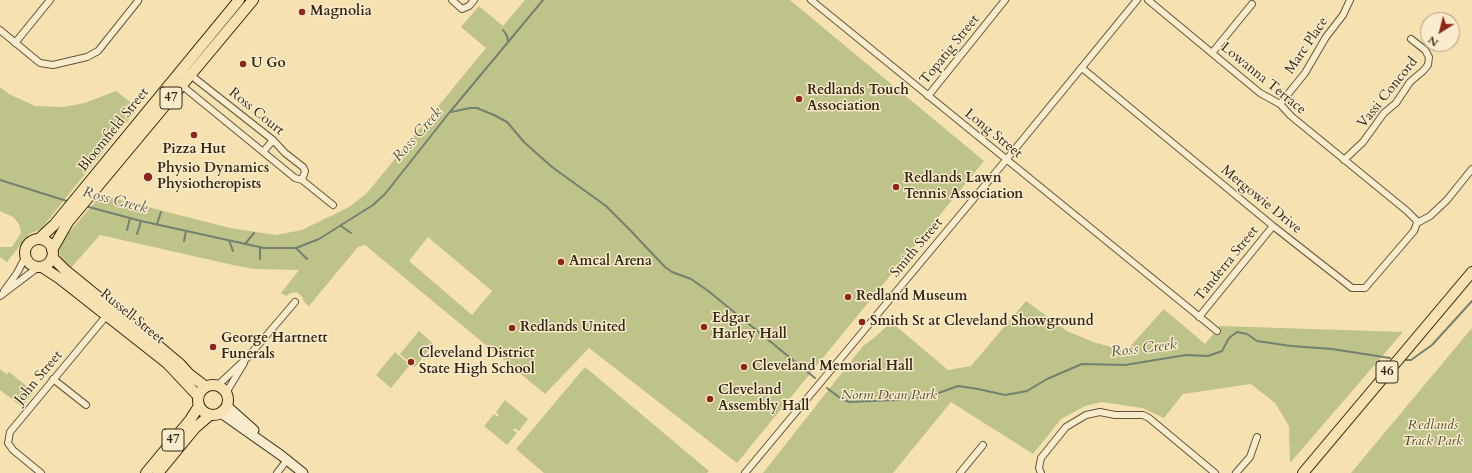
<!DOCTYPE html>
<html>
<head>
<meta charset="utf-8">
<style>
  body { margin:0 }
  #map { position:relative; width:1472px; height:473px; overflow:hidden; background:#f6e2b1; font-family:Cardo,serif }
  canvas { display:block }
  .north { position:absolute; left:1420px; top:12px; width:40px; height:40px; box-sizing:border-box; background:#f9eccc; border:1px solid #ab9d82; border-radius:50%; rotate:216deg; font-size:11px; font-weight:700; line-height:16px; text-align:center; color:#352613 }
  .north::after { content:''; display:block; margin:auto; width:14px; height:18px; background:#8f2418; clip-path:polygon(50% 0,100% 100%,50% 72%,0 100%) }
</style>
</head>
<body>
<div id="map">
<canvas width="1472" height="473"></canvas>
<div class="north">N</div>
</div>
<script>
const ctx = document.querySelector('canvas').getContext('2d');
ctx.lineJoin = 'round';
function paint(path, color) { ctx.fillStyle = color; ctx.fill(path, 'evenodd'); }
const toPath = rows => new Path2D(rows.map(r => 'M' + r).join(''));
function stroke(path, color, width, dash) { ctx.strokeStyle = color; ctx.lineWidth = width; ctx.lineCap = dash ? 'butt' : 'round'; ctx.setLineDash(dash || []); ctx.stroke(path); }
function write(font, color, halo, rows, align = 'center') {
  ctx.font = font + ' Cardo,serif'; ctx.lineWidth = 3; ctx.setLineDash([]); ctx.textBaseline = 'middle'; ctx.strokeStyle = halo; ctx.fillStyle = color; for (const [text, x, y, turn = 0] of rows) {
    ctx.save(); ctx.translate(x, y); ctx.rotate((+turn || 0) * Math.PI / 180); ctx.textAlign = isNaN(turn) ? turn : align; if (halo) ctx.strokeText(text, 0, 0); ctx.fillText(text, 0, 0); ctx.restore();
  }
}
paint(toPath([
  [525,0,790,0,984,161,737,463,589,348,545,394,365,245,358,247,309,306,304,302,302,297,297,292,291,293,286,296,281,293,299,270,254,269,233,265,100,235,71,268,62,261,59,252,61,242,101,195,230,228,276,235,302,230,349,207,367,193,486,48,461,27,479,6,503,26],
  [428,237,492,291,472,315,409,261],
  [0,87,9,94,35,106,63,107,85,103,116,91,138,108,41,229,29,234,7,262,0,257,0,247,12,247,21,233,19,224,13,217,0,211],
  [1026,301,1067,331,1093,342,1126,351,1164,309,1205,344,1220,326,1403,332,1290,463,1289,426,1275,403,1251,384,1183,394,1164,418,1142,408,1102,402,1085,406,1061,419,1033,454,951,402,893,473,763,473,863,346,874,338,891,322,948,370,971,366],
  [1472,328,1472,473,1351,473],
  [419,331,434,344,415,367,400,354],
  [395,352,410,365,391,388,376,375],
  [585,367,709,471,707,473,544,473,516,449],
  [0,369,6,374,9,372,34,392,22,407,0,390],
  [505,400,528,419,519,431,515,428,513,430,517,433,507,445,484,426,494,414,498,417,499,415,496,412]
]), '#bec38a');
stroke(toPath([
  [503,30,507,36,508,41],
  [451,112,470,108,477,108,494,115,507,122,525,143,552,167,606,206,630,230,665,267,672,272,691,279,707,290,815,378],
  [0,180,70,202],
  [85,206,141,221,264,248,296,248,319,239,373,205,385,194,449,113,543,0],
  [157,224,161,212],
  [341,226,351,233],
  [127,230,130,218],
  [137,234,141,221],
  [229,240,233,251],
  [184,241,186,231],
  [245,244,254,233],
  [260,247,260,259],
  [296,248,307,259],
  [1406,360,1411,360,1432,345,1472,301],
  [827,388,840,398,849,402,896,400,933,395,958,386,978,389,1005,395,1027,391,1047,379,1082,364,1125,365,1186,355,1208,356,1222,351,1229,338,1237,332,1247,334,1257,341,1291,346,1332,349,1390,358]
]), '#738170', 2);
const minor = toPath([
  [452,0,462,9,469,6,474,0],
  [811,0,1217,331],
  [1148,0,1260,93,1280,104,1291,116,1407,211,1416,220,1417,223],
  [0,30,40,63,53,65,87,57,98,51,138,1],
  [15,43,50,0],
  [1212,53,1252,4],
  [1082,68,1273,226,1352,288,1365,288,1414,231,1417,223],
  [188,73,273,140,285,153,303,167,305,171,302,180],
  [180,84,295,178,302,180,333,205],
  [928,96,1005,0],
  [1280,104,1305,73,1326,37,1343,15,1350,0],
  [263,152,273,140],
  [1344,160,1363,142,1384,113,1396,103,1410,82,1423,71,1428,65,1429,57,1425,50,1411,39],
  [1417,223,1430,216,1447,200,1472,169],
  [4,291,17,273,25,258],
  [0,296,37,268],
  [1199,317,1273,226],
  [53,379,86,405],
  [217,386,248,357,295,302],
  [226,393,244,363],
  [41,473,13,450,8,443,10,432,107,315],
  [277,473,287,460],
  [745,473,1006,160,1137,0],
  [960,473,983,445],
  [1041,473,1039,468,1041,458,1066,427,1086,415,1100,412,1115,415,1143,415,1149,418,1215,473],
  [1236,473,1250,457,1257,437]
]);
const secondary = toPath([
  [227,406,254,430],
  [221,413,282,456,303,473]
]);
const primary = toPath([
  [1303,473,1472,272]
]);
const trunk = toPath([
  '25 253a14 14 0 1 1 28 0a14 14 0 1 1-28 0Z',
  [39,239,54,225,239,0],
  [52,250,68,222,253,0],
  [52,257,65,270,162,349,180,364,189,374,206,387],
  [42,267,59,278,167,363,198,396],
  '198 400a15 15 0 1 1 30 0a15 15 0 1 1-30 0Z',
  [146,473,190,420,199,406],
  [158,473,195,428,210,415]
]);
stroke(minor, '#65553a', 8);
stroke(secondary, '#352613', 11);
stroke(primary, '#352613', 12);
stroke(trunk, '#352613', 12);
stroke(minor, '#f9eccc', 6);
stroke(secondary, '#f9eccc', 9);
stroke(primary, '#f6e2b1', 10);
stroke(trunk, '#f6e2b1', 10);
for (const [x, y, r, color] of [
  [302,12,4,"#8f2418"],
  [243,64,4,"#8f2418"],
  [799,99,4,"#8f2418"],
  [194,135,4,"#8f2418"],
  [148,177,5,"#8f2418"],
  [896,187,4,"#8f2418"],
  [561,262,4,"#8f2418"],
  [848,297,4,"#8f2418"],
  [862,322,4,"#8f2418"],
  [704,327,4,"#8f2418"],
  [512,328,4,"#8f2418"],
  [213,347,4,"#8f2418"],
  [411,362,4,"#8f2418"],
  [744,367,4,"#8f2418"],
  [710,399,4,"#8f2418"]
]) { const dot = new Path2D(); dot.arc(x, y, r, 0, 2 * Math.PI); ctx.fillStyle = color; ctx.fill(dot); stroke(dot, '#f9eccc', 1.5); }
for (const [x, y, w] of [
  [171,98,22],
  [1387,372,22],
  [173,440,22]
]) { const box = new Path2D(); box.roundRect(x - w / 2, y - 11, w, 22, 3); ctx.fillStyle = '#f9eccc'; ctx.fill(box); stroke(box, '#352613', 1); }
write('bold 13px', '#352613', null, [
  ["47",171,98],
  ["46",1387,372],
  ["47",173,440]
]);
write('bold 14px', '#352613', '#f9eccc', [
  ["Magnolia",310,12],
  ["U Go",251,64],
  ["Redlands Touch",807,91],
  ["Association",807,107],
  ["Pizza Hut",194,150,"center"],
  ["Physio Dynamics",157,169],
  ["Physiotheropists",157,185],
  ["Redlands Lawn",904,179],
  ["Tennis Association",904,195],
  ["Amcal Arena",569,262],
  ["Redland Museum",856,297],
  ["Edgar",712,319],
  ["Harley Hall",712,335],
  ["Smith St at Cleveland Showground",870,322],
  ["Redlands United",520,328],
  ["George Hartnett",221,339],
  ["Funerals",221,355],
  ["Cleveland District",419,354],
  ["State High School",419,370],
  ["Cleveland Memorial Hall",752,367],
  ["Cleveland",718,391],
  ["Assembly Hall",718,407]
], 'left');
write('14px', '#352613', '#f9eccc', [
  ["Marc Place",1307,46,-56],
  ["Topatig Street",950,50,-51],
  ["Lowanna Terrace",1263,79,39],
  ["Vassi Concord",1388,93,-51],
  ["Ross Court",256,112,39],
  ["Bloomfield Street",114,130,-51],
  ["Long Street",993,134,39],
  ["Mergowie Drive",1261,200,39],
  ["Smith Street",917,248,-50],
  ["Tanderra Street",1227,264,-51],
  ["Russell Street",132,317,39],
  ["John Street",39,378,-50]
]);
write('italic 14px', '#574d31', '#f9eccc', [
  ["Norm Dean Park",889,396],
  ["Redlands",1433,426],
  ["Track Park",1433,442]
]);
write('italic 15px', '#545342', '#f9eccc', [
  ["Ross Creek",418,135,-49],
  ["Ross Creek",115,201,15],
  ["Ross Creek",1144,349,-7]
]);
</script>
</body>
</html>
